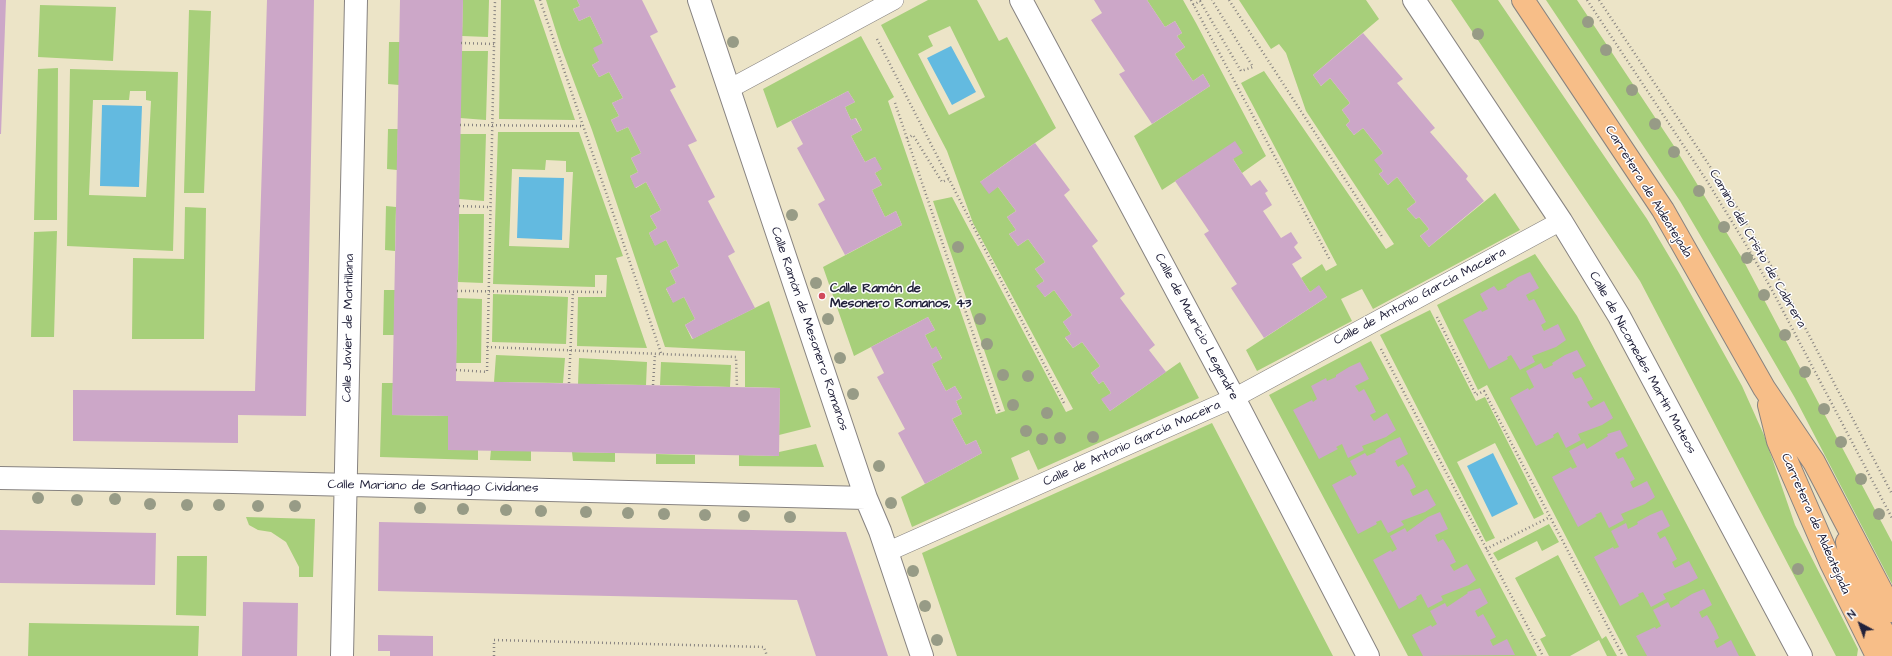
<!DOCTYPE html>
<html>
<head>
<meta charset="utf-8">
<style>
  body { margin:0 }
  #map { position:relative; width:1892px; height:656px; overflow:hidden; background:#ece4c7; font-family:"Architects Daughter",sans-serif }
  canvas { display:block }
  .north { position:absolute; left:1840px; top:604px; width:40px; height:40px; -webkit-text-stroke:3px #fff; paint-order:stroke; rotate:319deg; font-size:11px; font-weight:700; line-height:16px; text-align:center; color:#22223b }
  .north::after { content:''; display:block; margin:auto; width:14px; height:18px; background:#22223b; clip-path:polygon(50% 0,100% 100%,50% 72%,0 100%) }
</style>
</head>
<body>
<div id="map">
<canvas width="1892" height="656"></canvas>
<div class="north">N</div>
</div>
<script>
const ctx = document.querySelector('canvas').getContext('2d');
ctx.lineJoin = 'round';
function paint(path, color) { ctx.fillStyle = color; ctx.fill(path, 'evenodd'); }
const toPath = rows => new Path2D(rows.map(r => 'M' + r).join(''));
function stroke(path, color, width, dash) { ctx.strokeStyle = color; ctx.lineWidth = width; ctx.lineCap = dash ? 'butt' : 'round'; ctx.setLineDash(dash || []); ctx.stroke(path); }
function write(font, color, halo, rows, align = 'center') {
  ctx.font = font + ' "Architects Daughter",sans-serif'; ctx.lineWidth = 3; ctx.setLineDash([]); ctx.textBaseline = 'middle'; ctx.strokeStyle = halo; ctx.fillStyle = color; for (const [text, x, y, turn = 0] of rows) {
    ctx.save(); ctx.translate(x, y); ctx.rotate((+turn || 0) * Math.PI / 180); ctx.textAlign = isNaN(turn) ? turn : align; if (halo) ctx.strokeText(text, 0, 0); ctx.fillText(text, 0, 0); ctx.restore();
  }
}
paint(toPath([
  [463,0,489,0,488,37,462,36],
  [501,0,534,0,575,120,499,119],
  [546,0,577,0,580,6,573,9,579,21,590,16,603,43,599,61,592,65,599,77,609,72,623,98,612,103,619,116,611,120,617,132,628,127,641,153,631,158,638,172,630,176,636,188,646,182,661,210,650,216,657,228,649,233,655,245,666,240,679,266,670,271,676,283,666,289,673,302,684,297,695,319,685,325,692,339,769,301,811,427,779,435,780,388,745,387,745,351,665,347,592,130,561,47],
  [928,0,977,0,999,41,1007,37,1056,128,980,182,998,187,1016,211,1007,217,1016,230,1009,234,1018,246,1028,239,1045,262,1035,269,1044,281,1037,286,1045,297,1054,290,1072,315,1063,322,1071,334,1065,338,1073,348,1082,342,1100,366,1091,373,1099,384,1103,381,1111,393,1102,400,1110,411,1180,362,1199,398,1038,470,1029,450,1011,458,1019,479,912,527,901,497,982,453,976,440,966,445,952,419,962,414,956,401,962,398,955,386,946,391,932,364,942,358,936,347,932,349,925,335,935,330,928,317,854,356,823,267,902,225,896,211,885,217,872,190,882,185,875,173,881,169,875,157,865,162,851,136,862,130,856,118,851,120,845,107,855,102,848,91,777,128,763,89,861,36,894,97,888,101,996,414,1005,411,933,201,952,197,1066,412,1073,409,973,223,947,151,881,25],
  [950,26,985,97,949,115,918,54,933,46,928,36],
  [1147,0,1183,0,1196,23,1266,156,1242,173,1233,159,1235,142,1162,190,1134,136,1210,86,1203,74,1193,81,1175,54,1185,47,1177,36,1182,33,1175,21,1165,27],
  [1239,0,1366,0,1379,19,1313,75,1321,86,1330,78,1350,103,1342,110,1350,121,1346,125,1354,135,1363,128,1383,153,1375,160,1383,171,1379,174,1388,185,1397,177,1416,202,1407,209,1416,219,1419,217,1429,229,1420,236,1429,247,1495,193,1520,230,1373,309,1362,289,1341,299,1352,321,1257,371,1246,350,1327,297,1319,286,1310,292,1301,278,1322,264,1326,271,1337,265,1241,83,1264,71,1386,249,1394,244,1306,111,1286,53,1279,44,1271,49],
  [1451,0,1498,0,1647,219,1679,273,1742,386,1764,435,1795,525,1858,649,1857,656,1836,656,1640,281],
  [1546,0,1577,0,1674,146,1742,258,1892,542,1892,584,1795,398,1726,279,1680,201],
  [40,5,116,7,113,61,38,57],
  [189,10,211,11,204,193,184,193],
  [389,42,400,42,399,85,388,84],
  [461,51,488,51,486,120,460,118],
  [58,68,57,220,34,220,38,69],
  [70,69,178,72,173,251,67,246],
  [130,91,146,91,146,100,151,101,146,197,89,195,93,100,129,100],
  [388,129,398,129,397,170,387,169],
  [498,132,579,132,623,256,616,258,647,348,577,346,578,297,606,297,607,275,595,275,595,287,493,284],
  [546,160,566,161,566,172,573,172,569,248,509,246,512,169,545,170],
  [460,134,486,134,484,201,459,199],
  [386,206,396,207,395,251,385,250],
  [185,207,206,208,204,339,132,339,133,258,184,259],
  [459,214,484,214,483,283,458,282],
  [57,231,54,337,31,337,34,232],
  [1535,254,1577,316,1756,656,1628,656,1487,385,1478,390,1437,305],
  [384,290,395,290,394,335,383,335],
  [493,294,568,297,566,344,492,342],
  [457,298,482,299,481,363,456,363],
  [1430,310,1476,401,1485,397,1544,514,1534,519,1495,443,1457,462,1495,538,1486,542,1380,335],
  [1371,341,1537,656,1408,656,1269,395],
  [496,355,565,358,563,383,494,382],
  [579,358,647,362,646,385,578,384],
  [661,362,731,365,730,387,660,385],
  [382,383,393,383,392,415,448,416,478,450,478,460,380,457],
  [1212,423,1333,656,957,656,922,553],
  [816,444,824,467,739,466,739,455,779,456,779,452],
  [491,450,531,451,531,461,490,460],
  [572,452,615,453,615,462,573,461],
  [656,454,695,455,695,464,656,464],
  [246,517,315,519,313,577,299,577,299,567,286,542,271,532,258,530,249,525],
  [1549,524,1559,542,1542,551,1537,541,1498,561,1493,553],
  [1558,555,1602,639,1606,636,1617,656,1607,656,1599,640,1570,656,1549,656,1540,639,1546,636,1515,578],
  [177,556,207,556,206,616,176,615],
  [29,623,199,626,198,656,28,656]
]), '#a7cf7a');
paint(toPath([
  [951,46,976,92,952,105,927,58],
  [102,105,142,106,139,187,100,186],
  [519,177,564,178,562,240,517,238],
  [1493,453,1518,504,1492,517,1467,466]
]), '#63bae0');
paint(toPath([
  [0,0,6,0,1,134,0,134],
  [267,0,314,0,306,416,238,415,238,443,73,441,73,390,255,391],
  [400,0,463,0,456,381,780,388,779,456,448,450,448,416,392,415],
  [577,0,642,0,658,32,650,36,676,87,670,90,697,141,688,145,715,197,708,201,735,252,728,256,755,308,693,339,685,325,695,319,684,297,673,303,666,288,676,283,670,271,679,266,666,240,655,246,649,233,657,228,650,216,661,210,646,182,635,188,630,176,638,172,631,158,641,153,628,127,617,132,611,120,619,116,612,103,623,98,609,72,599,77,592,65,599,61,593,48,603,43,590,16,579,21,573,9,580,6],
  [1094,0,1147,0,1165,27,1175,21,1182,33,1177,36,1185,47,1175,54,1193,81,1203,74,1210,86,1152,124,1119,74,1125,71,1091,20,1102,13],
  [1363,33,1403,79,1397,83,1435,128,1430,132,1468,176,1466,179,1484,201,1429,247,1420,236,1429,229,1419,217,1416,219,1407,209,1416,202,1397,177,1388,185,1379,174,1383,171,1374,160,1383,153,1363,128,1354,135,1346,125,1350,121,1342,110,1350,103,1330,78,1321,86,1313,75],
  [848,91,855,102,845,107,851,120,855,118,862,130,851,136,865,162,875,157,882,169,875,173,882,185,872,190,885,217,896,211,902,225,845,255,818,204,825,200,797,148,803,144,791,121],
  [1235,141,1243,153,1233,159,1242,173,1251,186,1260,180,1268,191,1265,193,1272,205,1263,211,1281,238,1291,232,1298,243,1294,247,1302,258,1292,264,1310,292,1319,285,1327,297,1264,338,1231,288,1237,284,1204,234,1209,231,1175,181],
  [1035,143,1070,190,1064,195,1098,241,1092,246,1125,294,1120,298,1155,345,1149,350,1166,372,1110,411,1101,399,1111,393,1103,381,1099,384,1091,373,1100,366,1082,342,1073,348,1065,337,1071,334,1063,322,1072,315,1054,290,1045,297,1036,286,1044,281,1035,269,1045,262,1028,239,1018,246,1009,234,1016,230,1007,217,1016,211,998,187,989,194,980,182],
  [1530,272,1539,288,1526,295,1529,301,1534,299,1540,310,1546,322,1541,325,1544,331,1558,324,1566,340,1556,347,1532,356,1535,362,1520,370,1511,355,1507,357,1508,359,1489,369,1463,320,1481,310,1482,312,1488,309,1480,294,1494,286,1498,291,1507,287,1506,285,1518,277],
  [928,317,935,330,925,335,932,349,936,346,942,359,932,364,946,391,955,386,962,398,956,401,962,414,952,419,966,445,976,440,982,453,925,484,898,433,905,429,877,377,884,373,871,347],
  [1577,350,1586,366,1572,373,1575,379,1581,377,1593,399,1587,402,1591,408,1604,401,1613,418,1602,425,1578,434,1581,440,1566,448,1558,432,1553,435,1554,437,1536,446,1510,398,1528,388,1529,390,1534,387,1526,371,1541,363,1544,369,1553,365,1552,363,1565,355],
  [1360,362,1369,379,1355,386,1359,392,1364,389,1370,400,1376,412,1370,415,1374,421,1387,413,1396,430,1386,437,1362,446,1364,450,1348,458,1342,444,1336,447,1338,449,1319,459,1293,410,1312,400,1313,402,1317,399,1311,386,1326,378,1327,381,1336,377,1336,375,1349,367],
  [1620,430,1628,446,1615,453,1618,459,1623,457,1635,479,1630,482,1633,488,1647,481,1655,497,1645,504,1621,514,1624,520,1609,528,1601,512,1595,515,1597,516,1578,527,1552,477,1571,467,1572,469,1577,467,1569,451,1584,443,1587,449,1608,436,1607,434],
  [1400,437,1408,454,1395,461,1398,467,1403,464,1410,475,1416,487,1410,490,1413,496,1427,489,1436,505,1425,512,1401,521,1404,525,1388,533,1381,520,1376,522,1377,524,1358,534,1332,485,1351,475,1352,477,1357,474,1350,461,1365,453,1367,456,1376,452,1375,450,1388,442],
  [1662,510,1670,526,1657,533,1660,539,1665,536,1677,559,1672,562,1675,568,1689,561,1698,578,1687,584,1663,594,1666,599,1651,607,1643,592,1638,594,1639,596,1620,606,1594,557,1613,547,1614,549,1619,547,1611,531,1626,523,1628,529,1638,524,1637,522,1650,515],
  [1440,512,1448,529,1435,535,1438,542,1443,539,1450,550,1456,562,1450,565,1454,571,1467,564,1476,580,1469,585,1441,596,1443,600,1428,608,1421,594,1416,597,1417,599,1399,609,1373,560,1391,550,1392,552,1397,549,1390,536,1405,528,1407,532,1428,517],
  [379,522,846,532,888,656,816,656,797,600,378,591],
  [0,530,156,533,155,585,0,583],
  [1480,588,1488,603,1475,611,1478,617,1483,614,1496,637,1490,640,1493,646,1507,639,1515,655,1423,656,1412,635,1431,625,1432,627,1437,624,1430,611,1445,603,1447,607,1468,593,1467,592],
  [1704,589,1712,605,1699,612,1702,618,1707,615,1714,627,1719,638,1714,641,1717,648,1731,640,1739,656,1647,656,1636,636,1655,627,1656,629,1661,626,1653,610,1668,602,1671,608,1680,603,1679,602,1692,594],
  [243,602,298,603,297,656,242,656],
  [378,635,433,636,433,656,390,656,390,651,378,651]
]), '#cca7c8');
const pedestrian = toPath([
  [729,89,894,0],
  [887,552,1234,398,1561,221]
]);
const minor = toPath([
  [699,0,866,498,880,531,922,656],
  [1021,0,1234,398,1368,656],
  [1414,0,1561,221,1619,316,1801,656],
  [0,478,233,482,866,498],
  [342,656,356,0]
]);
const primary = toPath([
  [1523,0,1663,210,1764,388,1814,462,1892,611],
  [1769,405,1778,441,1831,563,1877,656],
  [1847,542,1855,581,1892,648]
]);
stroke(pedestrian, '#878381', 20);
stroke(minor, '#878381', 24);
stroke(primary, '#878381', 24);
stroke(toPath([
  [540,0,661,353],
  [1191,0,1330,260],
  [1229,0,1383,238],
  [1587,0,1707,181,1745,243,1772,290,1892,518],
  [1599,0,1735,204,1787,293,1892,494],
  [1193,5,1200,1,1241,71,1253,67,1212,0],
  [877,39,1065,405],
  [461,43,494,44],
  [895,103,1000,413],
  [460,125,583,126],
  [907,138,913,135,942,182,949,179],
  [459,206,490,207],
  [457,291,602,292],
  [1437,317,1476,395,1484,391,1623,656],
  [487,347,736,357,737,387],
  [1381,349,1543,656],
  [456,370,487,372,495,0],
  [569,383,573,291],
  [653,385,655,354],
  [1486,549,1550,517],
  [494,656,494,640,764,647,767,656]
]), '#878381', 2.5, [1, 3]);
stroke(pedestrian, '#fff', 19);
stroke(minor, '#fff', 22);
stroke(primary, '#f7be88', 22);
ctx.fillStyle = '#979b86';
for (const [x, y] of [
  [1588,22],
  [1478,34],
  [733,42],
  [1606,50],
  [1632,90],
  [1655,124],
  [1674,152],
  [1699,191],
  [792,215],
  [1724,227],
  [958,247],
  [1747,258],
  [816,283],
  [1764,295],
  [828,319],
  [980,319],
  [1785,335],
  [987,344],
  [840,358],
  [1805,372],
  [1003,375],
  [1028,376],
  [853,394],
  [1013,405],
  [1824,409],
  [1047,413],
  [1026,431],
  [1093,437],
  [1060,438],
  [1042,439],
  [1841,442],
  [879,466],
  [1861,479],
  [38,498],
  [115,499],
  [77,500],
  [891,503],
  [150,504],
  [187,505],
  [219,505],
  [258,506],
  [295,506],
  [420,508],
  [463,509],
  [506,510],
  [541,511],
  [586,512],
  [628,513],
  [664,514],
  [1879,514],
  [705,515],
  [744,516],
  [790,517],
  [1798,569],
  [913,571],
  [925,606],
  [937,640]
]) { ctx.beginPath(); ctx.arc(x, y, 6, 0, 2 * Math.PI); ctx.fill(); }
for (const [x, y, r, color] of [
  [822,296,4,"#d1495b"]
]) { const dot = new Path2D(); dot.arc(x, y, r, 0, 2 * Math.PI); ctx.fillStyle = color; ctx.fill(dot); stroke(dot, '#fff', 1.5); }
write('13px', '#22223b', '#fff', [
  ["Carretera de Aldeatejada",1648,192,58],
  ["Camino del Cristo de Cabrera",1757,249,60],
  ["Calle de Antonio García Maceira",1420,297,-28],
  ["Calle de Mauricio Legendre",1196,327,62],
  ["Calle Javier de Montillana",349,328,-89],
  ["Calle Ramón de Mesonero Romanos",809,329,71],
  ["Calle de Nicomedes Martín Mateos",1642,363,61],
  ["Calle de Antonio García Maceira",1132,444,-24],
  ["Calle Mariano de Santiago Cividanes",433,487,1],
  ["Carretera de Aldeatejada",1815,524,66]
]);
write('bold 13px', '#22223b', '#fff', [
  ["Calle Ramón de",830,289],
  ["Mesonero Romanos, 43",830,304]
], 'left');
</script>
</body>
</html>
